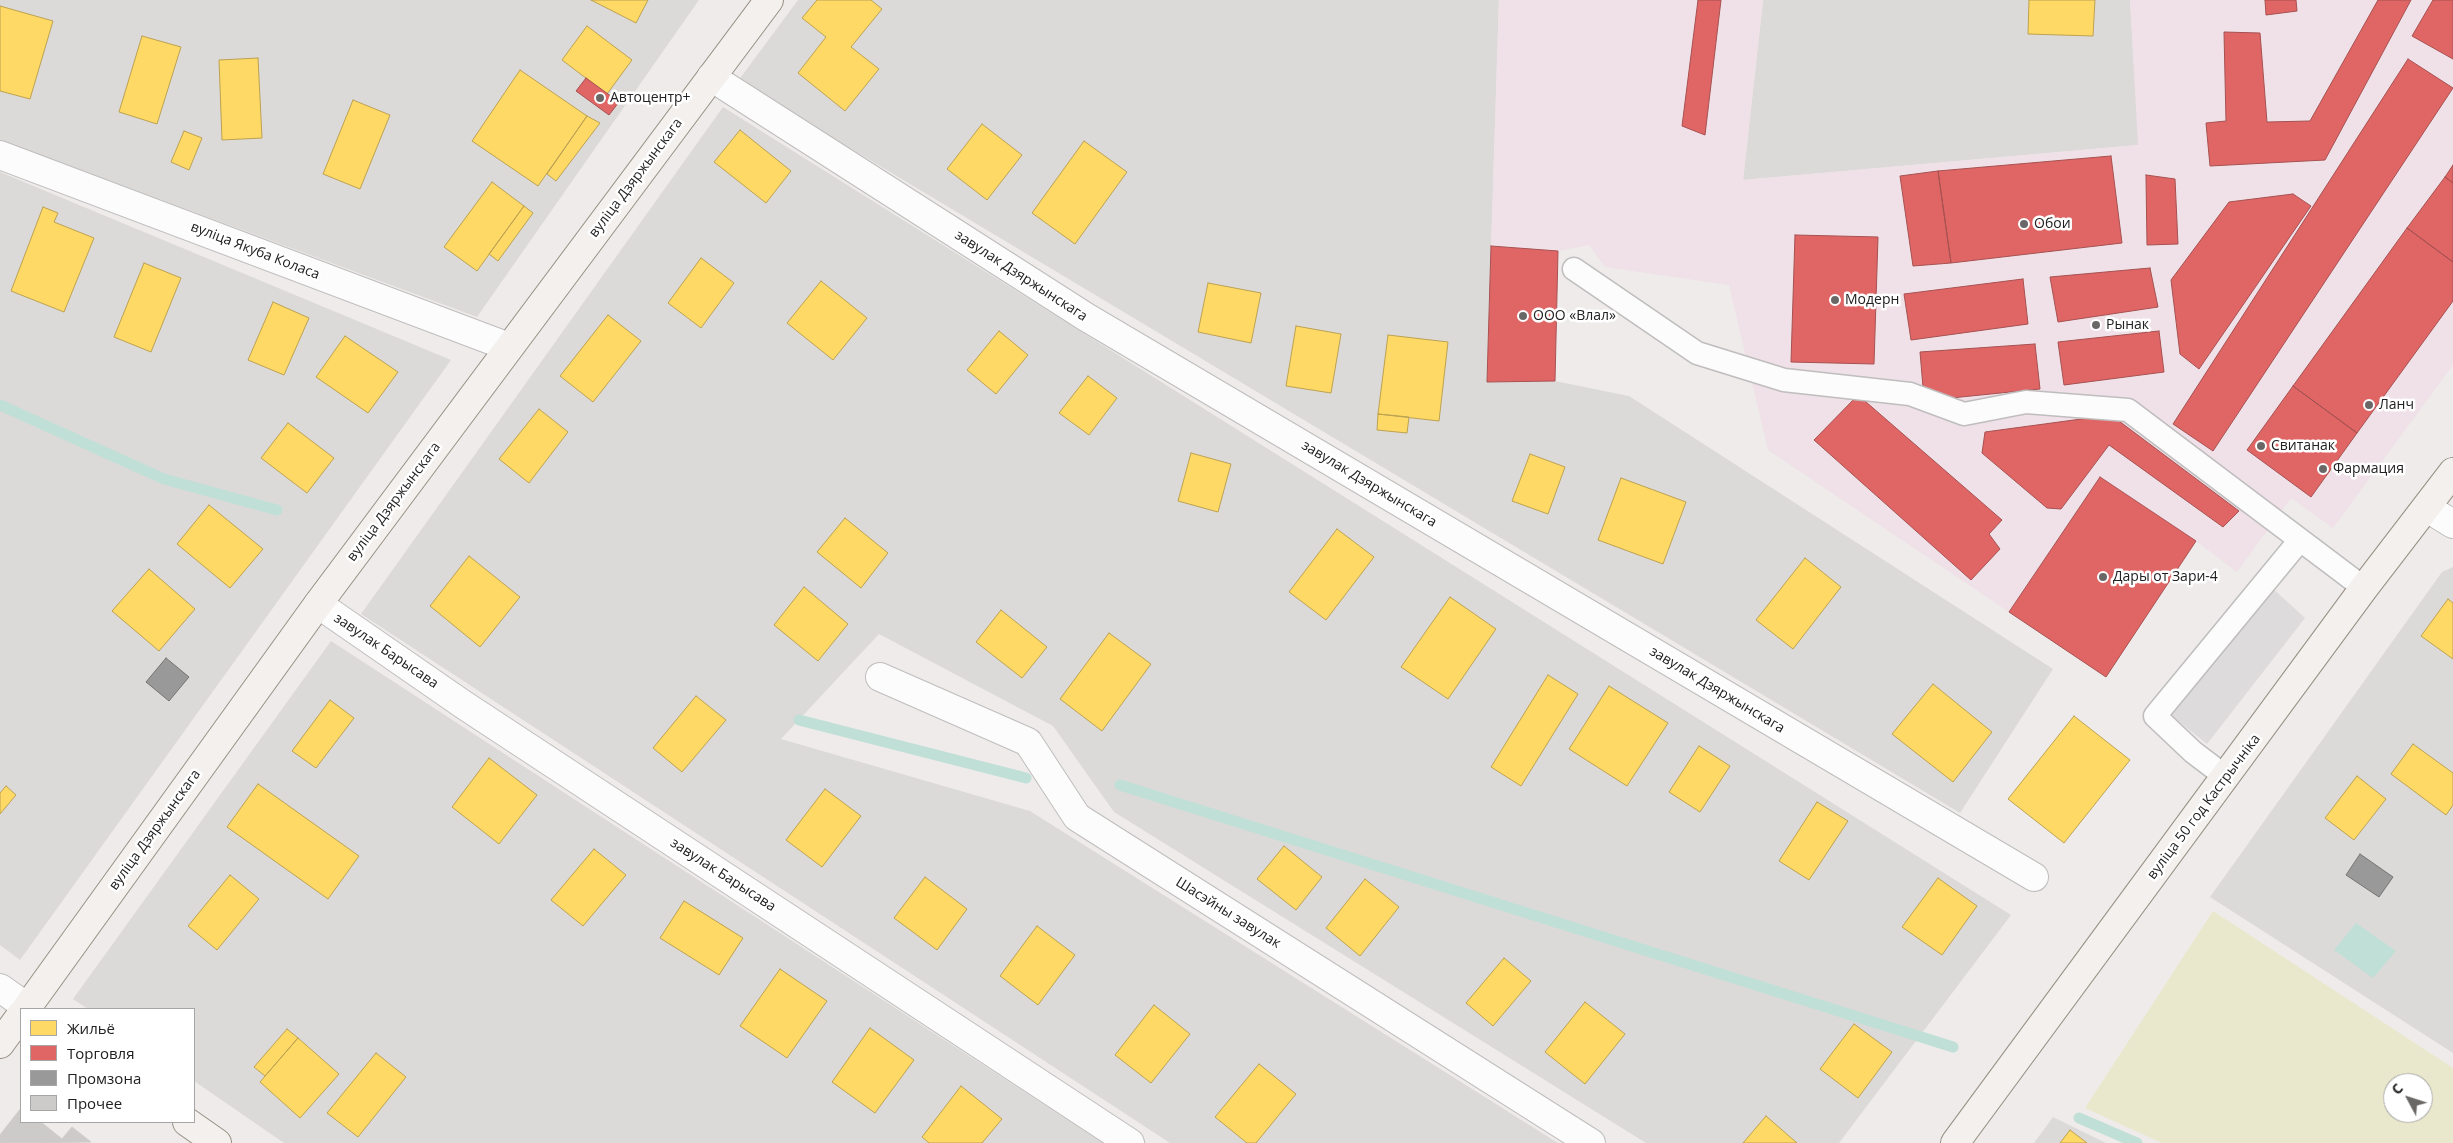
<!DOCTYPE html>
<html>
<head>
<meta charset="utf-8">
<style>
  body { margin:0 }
  #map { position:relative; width:2453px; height:1143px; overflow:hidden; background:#eeebea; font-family:"Open Sans",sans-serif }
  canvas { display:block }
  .legend { position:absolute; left:20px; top:1008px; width:175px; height:115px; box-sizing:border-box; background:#fff; border:1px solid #a6a6a6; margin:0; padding:6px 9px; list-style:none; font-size:15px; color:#212121 }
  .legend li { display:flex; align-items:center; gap:10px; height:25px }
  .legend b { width:25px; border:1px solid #a6a6a6 }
  .north { position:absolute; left:2383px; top:1073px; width:50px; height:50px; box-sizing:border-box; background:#fff; border:1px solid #a6a6a6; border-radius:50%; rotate:310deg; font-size:14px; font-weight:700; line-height:20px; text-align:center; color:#212121 }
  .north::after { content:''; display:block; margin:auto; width:18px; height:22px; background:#696867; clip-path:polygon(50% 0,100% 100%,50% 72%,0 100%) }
</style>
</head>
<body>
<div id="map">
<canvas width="2453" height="1143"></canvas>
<ul class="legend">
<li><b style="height:14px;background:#ffd966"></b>Жильё</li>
<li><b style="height:14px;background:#e06666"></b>Торговля</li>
<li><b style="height:14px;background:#999"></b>Промзона</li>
<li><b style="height:14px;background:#cdcaca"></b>Прочее</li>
</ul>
<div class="north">С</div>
</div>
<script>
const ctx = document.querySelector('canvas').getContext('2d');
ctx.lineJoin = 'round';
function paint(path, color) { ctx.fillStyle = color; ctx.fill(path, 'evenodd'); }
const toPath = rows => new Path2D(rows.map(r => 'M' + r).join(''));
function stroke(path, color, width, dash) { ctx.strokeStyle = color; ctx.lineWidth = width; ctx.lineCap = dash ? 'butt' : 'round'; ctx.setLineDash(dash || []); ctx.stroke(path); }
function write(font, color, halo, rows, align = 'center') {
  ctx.font = font + ' "Open Sans",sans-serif'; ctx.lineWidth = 5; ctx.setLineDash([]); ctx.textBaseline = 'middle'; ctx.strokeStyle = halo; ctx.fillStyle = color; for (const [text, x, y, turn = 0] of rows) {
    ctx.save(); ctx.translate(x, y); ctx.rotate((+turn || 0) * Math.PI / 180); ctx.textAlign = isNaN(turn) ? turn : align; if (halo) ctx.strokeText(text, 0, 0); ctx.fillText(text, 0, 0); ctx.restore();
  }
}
paint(toPath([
  [0,0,699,0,477,317,0,140],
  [798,0,1499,0,1487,382,1555,381,1629,396,2053,669,1960,813,738,81],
  [1763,0,2130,0,2139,145,1743,180],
  [723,107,2011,915,1839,1143,1646,1143,1114,812,1053,726,879,634,781,739,1030,811,1558,1143,1170,1143,361,614],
  [0,172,451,360,20,960,0,945],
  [2453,567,2453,1053,2210,897,2442,572],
  [331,641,1103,1143,284,1143,194,1081,194,1009,88,1009,73,999],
  [2053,1117,2106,1143,2034,1143]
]), '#dcdad9');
paint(toPath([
  [1499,0,1763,0,1743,180,2138,145,2130,0,2453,0,2453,365,2333,528,2291,498,2237,572,2196,541,2100,477,2009,612,1768,450,1729,285,1605,267,1589,245,1558,251,1491,246]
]), '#efe1e7');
paint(toPath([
  [2213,911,2453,1068,2453,1143,2162,1143,2085,1108],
  [2393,1083,2423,1083,2423,1113,2393,1113]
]), '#eae8cc');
paint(toPath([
  [2270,586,2305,618,2207,744,2167,712]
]), '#dddbdb');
paint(toPath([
  [2356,923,2396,951,2373,978,2334,950]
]), '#c0dfd6');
const homes = toPath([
  [591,0,648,0,636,23,591,0],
  [817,0,871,0,882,9,851,47,879,69,845,111,798,73,826,37,802,18,817,0],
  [2029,0,2095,0,2093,36,2028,34,2029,0],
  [0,6,53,21,30,99,0,91,0,6],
  [587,26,632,60,607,94,562,60,587,26],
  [142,36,181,47,157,124,119,112,142,36],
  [258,58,262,138,222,140,219,60,258,58],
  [520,70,587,116,538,186,472,141,520,70],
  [353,100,390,115,360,189,323,174,353,100],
  [587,116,600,123,556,181,547,174,587,116],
  [982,124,1022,155,987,200,947,169,982,124],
  [740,130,791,171,766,203,714,162,740,130],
  [184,131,202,138,189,170,171,162,184,131],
  [1084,141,1127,172,1075,244,1032,213,1084,141],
  [492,182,524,206,477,271,444,247,492,182],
  [524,206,533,213,498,261,489,254,524,206],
  [43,207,58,213,54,222,94,238,64,312,11,291,43,207],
  [701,258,734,283,701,328,668,303,701,258],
  [144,263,181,278,151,352,114,337,144,263],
  [821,281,867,318,833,360,787,323,821,281],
  [1208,283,1261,293,1251,343,1198,332,1208,283],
  [273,302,309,318,284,375,248,360,273,302],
  [608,315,641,341,593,402,560,376,608,315],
  [1296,326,1341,334,1331,393,1286,386,1296,326],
  [999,331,1028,355,996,394,967,370,999,331],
  [1388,335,1448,342,1439,421,1378,414,1388,335],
  [345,336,398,372,368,413,316,377,345,336],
  [1088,376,1117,398,1089,435,1059,413,1088,376],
  [539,409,568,432,529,483,499,459,539,409],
  [1378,414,1409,417,1407,433,1377,430,1378,414],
  [288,423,334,458,307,493,261,458,288,423],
  [1191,453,1231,464,1218,512,1178,501,1191,453],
  [1530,454,1565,467,1548,514,1512,501,1530,454],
  [1621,478,1686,502,1663,564,1598,540,1621,478],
  [209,505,263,549,230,588,177,544,209,505],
  [845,518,888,553,861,588,817,552,845,518],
  [1337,529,1374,557,1326,620,1289,592,1337,529],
  [469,556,520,597,480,647,430,606,469,556],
  [1805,558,1841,587,1793,649,1756,620,1805,558],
  [149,569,195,609,159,651,112,611,149,569],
  [804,587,848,624,818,661,774,625,804,587],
  [1450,597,1496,629,1448,699,1401,667,1450,597],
  [2448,599,2453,603,2453,659,2421,636,2448,599],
  [1001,610,1047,647,1022,678,976,642,1001,610],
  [1109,633,1151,664,1102,731,1060,699,1109,633],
  [1548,675,1578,694,1521,786,1491,767,1548,675],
  [1933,684,1992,732,1953,782,1892,734,1933,684],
  [1609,686,1668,723,1627,786,1569,749,1609,686],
  [696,696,726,720,682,772,653,748,696,696],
  [330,700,354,718,316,768,292,751,330,700],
  [2074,716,2130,760,2064,843,2008,799,2074,716],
  [2413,744,2453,773,2453,805,2446,815,2391,774,2413,744],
  [1699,746,1730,766,1700,812,1669,792,1699,746],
  [489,758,537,795,499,844,452,807,489,758],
  [2357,776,2386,799,2354,840,2325,818,2357,776],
  [258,784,359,856,328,899,227,827,258,784],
  [6,786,16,795,0,814,0,793,6,786],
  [825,789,861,816,822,867,786,840,825,789],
  [1817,802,1848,821,1809,880,1779,861,1817,802],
  [1284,846,1322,877,1296,910,1257,879,1284,846],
  [594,849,626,875,583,926,551,900,594,849],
  [230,875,259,899,217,950,188,926,230,875],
  [925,877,967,909,937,950,894,918,925,877],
  [1938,878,1977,906,1942,955,1902,927,1938,878],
  [1365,879,1399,907,1360,956,1326,928,1365,879],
  [684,901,743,938,719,975,660,938,684,901],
  [1037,926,1075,955,1038,1005,1000,976,1037,926],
  [1504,958,1531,981,1493,1026,1466,1003,1504,958],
  [780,969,827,1001,787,1058,740,1026,780,969],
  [1585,1002,1625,1034,1585,1084,1545,1052,1585,1002],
  [1154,1005,1190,1034,1151,1083,1115,1055,1154,1005],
  [1854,1024,1892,1052,1858,1098,1820,1069,1854,1024],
  [870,1028,914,1060,875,1113,832,1082,870,1028],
  [287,1029,298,1038,265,1076,254,1067,287,1029],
  [298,1038,339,1074,300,1118,260,1082,298,1038],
  [376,1053,406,1077,358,1137,327,1113,376,1053],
  [1259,1064,1296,1094,1256,1143,1247,1143,1215,1117,1259,1064],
  [961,1086,1002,1119,982,1143,929,1143,922,1137,961,1086],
  [1766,1116,1797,1143,1743,1143,1766,1116],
  [2070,1130,2087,1143,2060,1143,2070,1130]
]);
paint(homes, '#ffd966');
stroke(homes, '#bca251', 1);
const shops = toPath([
  [1698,0,1721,0,1705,135,1682,126,1698,0],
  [2265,0,2296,0,2297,11,2266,15,2265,0],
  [2378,0,2411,0,2325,160,2210,166,2206,123,2226,121,2224,32,2260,33,2267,122,2310,121,2378,0],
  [2433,0,2453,0,2453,59,2412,36,2433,0],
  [2408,59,2453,88,2213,451,2173,424,2408,59],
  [586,78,619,102,609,115,576,91,586,78],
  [2111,156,2122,243,1951,263,1938,171,2111,156],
  [2453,165,2453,183,2445,177,2453,165],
  [1938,171,1951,263,1913,266,1900,176,1938,171],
  [2146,175,2175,179,2178,244,2147,245,2146,175],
  [2445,177,2453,183,2453,262,2407,228,2445,177],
  [2293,194,2311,206,2199,369,2180,354,2171,280,2229,202,2293,194],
  [2407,228,2453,262,2453,301,2357,433,2293,386,2407,228],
  [1795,235,1878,237,1874,364,1791,362,1795,235],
  [1491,246,1558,251,1555,381,1487,382,1491,246],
  [2150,268,2158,307,2058,322,2050,277,2150,268],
  [2023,279,2028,324,1911,340,1904,294,2023,279],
  [2159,331,2164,372,2064,385,2058,342,2159,331],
  [2035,344,2040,389,1951,398,1923,387,1920,352,2035,344],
  [2293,386,2357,433,2311,497,2247,450,2293,386],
  [1858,395,2002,520,1989,534,2000,549,1971,580,1814,440,1858,395],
  [2111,415,2239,511,2223,527,2109,445,2061,509,2047,508,1982,453,1985,432,2111,415],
  [2100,477,2196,541,2106,677,2009,612,2100,477]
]);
paint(shops, '#e06666');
stroke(shops, '#a75151', 1);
const industry = toPath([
  [166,658,189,677,169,701,146,682,166,658],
  [2360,854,2393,877,2379,897,2346,875,2360,854]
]);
paint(industry, '#999');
stroke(industry, '#757575', 1);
stroke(toPath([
  [0,405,164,479,277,510],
  [799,720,1026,778],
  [1120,785,1953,1047],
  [2079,1118,2137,1143]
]), '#c0dfd6', 11);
const building = toPath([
  [21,1108,21,1122,41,1122,62,1139,72,1127,91,1142,0,1143,0,1135,21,1108]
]);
paint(building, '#cdcaca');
stroke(building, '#d1cccc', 1);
const lane = toPath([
  [1574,269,1697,353,1784,380,1910,394,1964,414,2026,402,2128,410,2364,588],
  [2226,777,2193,752,2155,716,2300,540]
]);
const street = toPath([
  [711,77,1086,317,2034,877],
  [0,155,509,347],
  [2427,508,2453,524],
  [318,604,464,705,1130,1143],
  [880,677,1028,742,1077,817,1591,1143],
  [0,988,27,1007]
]);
const secondary = toPath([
  [26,1009,318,604,769,0],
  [0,1044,21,1015],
  [187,1122,217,1143],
  [1955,1143,2364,588,2453,472]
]);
stroke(lane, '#bfbdbd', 25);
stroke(street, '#bfbdbd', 30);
stroke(secondary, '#988f83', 30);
stroke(lane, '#fcfcfc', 22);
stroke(street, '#fcfcfc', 28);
stroke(secondary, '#f3f0ed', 28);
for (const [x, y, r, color] of [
  [600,98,5,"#696867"],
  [2024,224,5,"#696867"],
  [1835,300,5,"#696867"],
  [1523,316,5,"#696867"],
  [2096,325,5,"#696867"],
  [2369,405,5,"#696867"],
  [2261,446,5,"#696867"],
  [2323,469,5,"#696867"],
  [2103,577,5,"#696867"]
]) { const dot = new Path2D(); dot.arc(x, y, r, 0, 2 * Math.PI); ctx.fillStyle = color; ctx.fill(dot); stroke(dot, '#fff', 2); }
write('14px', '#212121', '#fff', [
  ["Автоцентр+",610,98],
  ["Обои",2034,224],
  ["Модерн",1845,300],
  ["ООО «Влал»",1533,316],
  ["Рынак",2106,325],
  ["Ланч",2379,405],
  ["Свитанак",2271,446],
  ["Фармация",2333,469],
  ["Дары от Зари-4",2113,577]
], 'left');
write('14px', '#212121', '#fff', [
  ["вуліца Дзяржынскага",636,178,-53],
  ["вуліца Якуба Коласа",255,251,21],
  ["завулак Дзяржынскага",1021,276,33],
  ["завулак Дзяржынскага",1369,484,31],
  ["вуліца Дзяржынскага",394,502,-53],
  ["завулак Барысава",386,651,34],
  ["завулак Дзяржынскага",1717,690,31],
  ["вуліца 50 год Кастрычніка",2204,807,-53],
  ["вуліца Дзяржынскага",155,830,-54],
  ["завулак Барысава",723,875,33],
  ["Шасэйны завулак",1228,913,32]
]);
</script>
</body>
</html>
